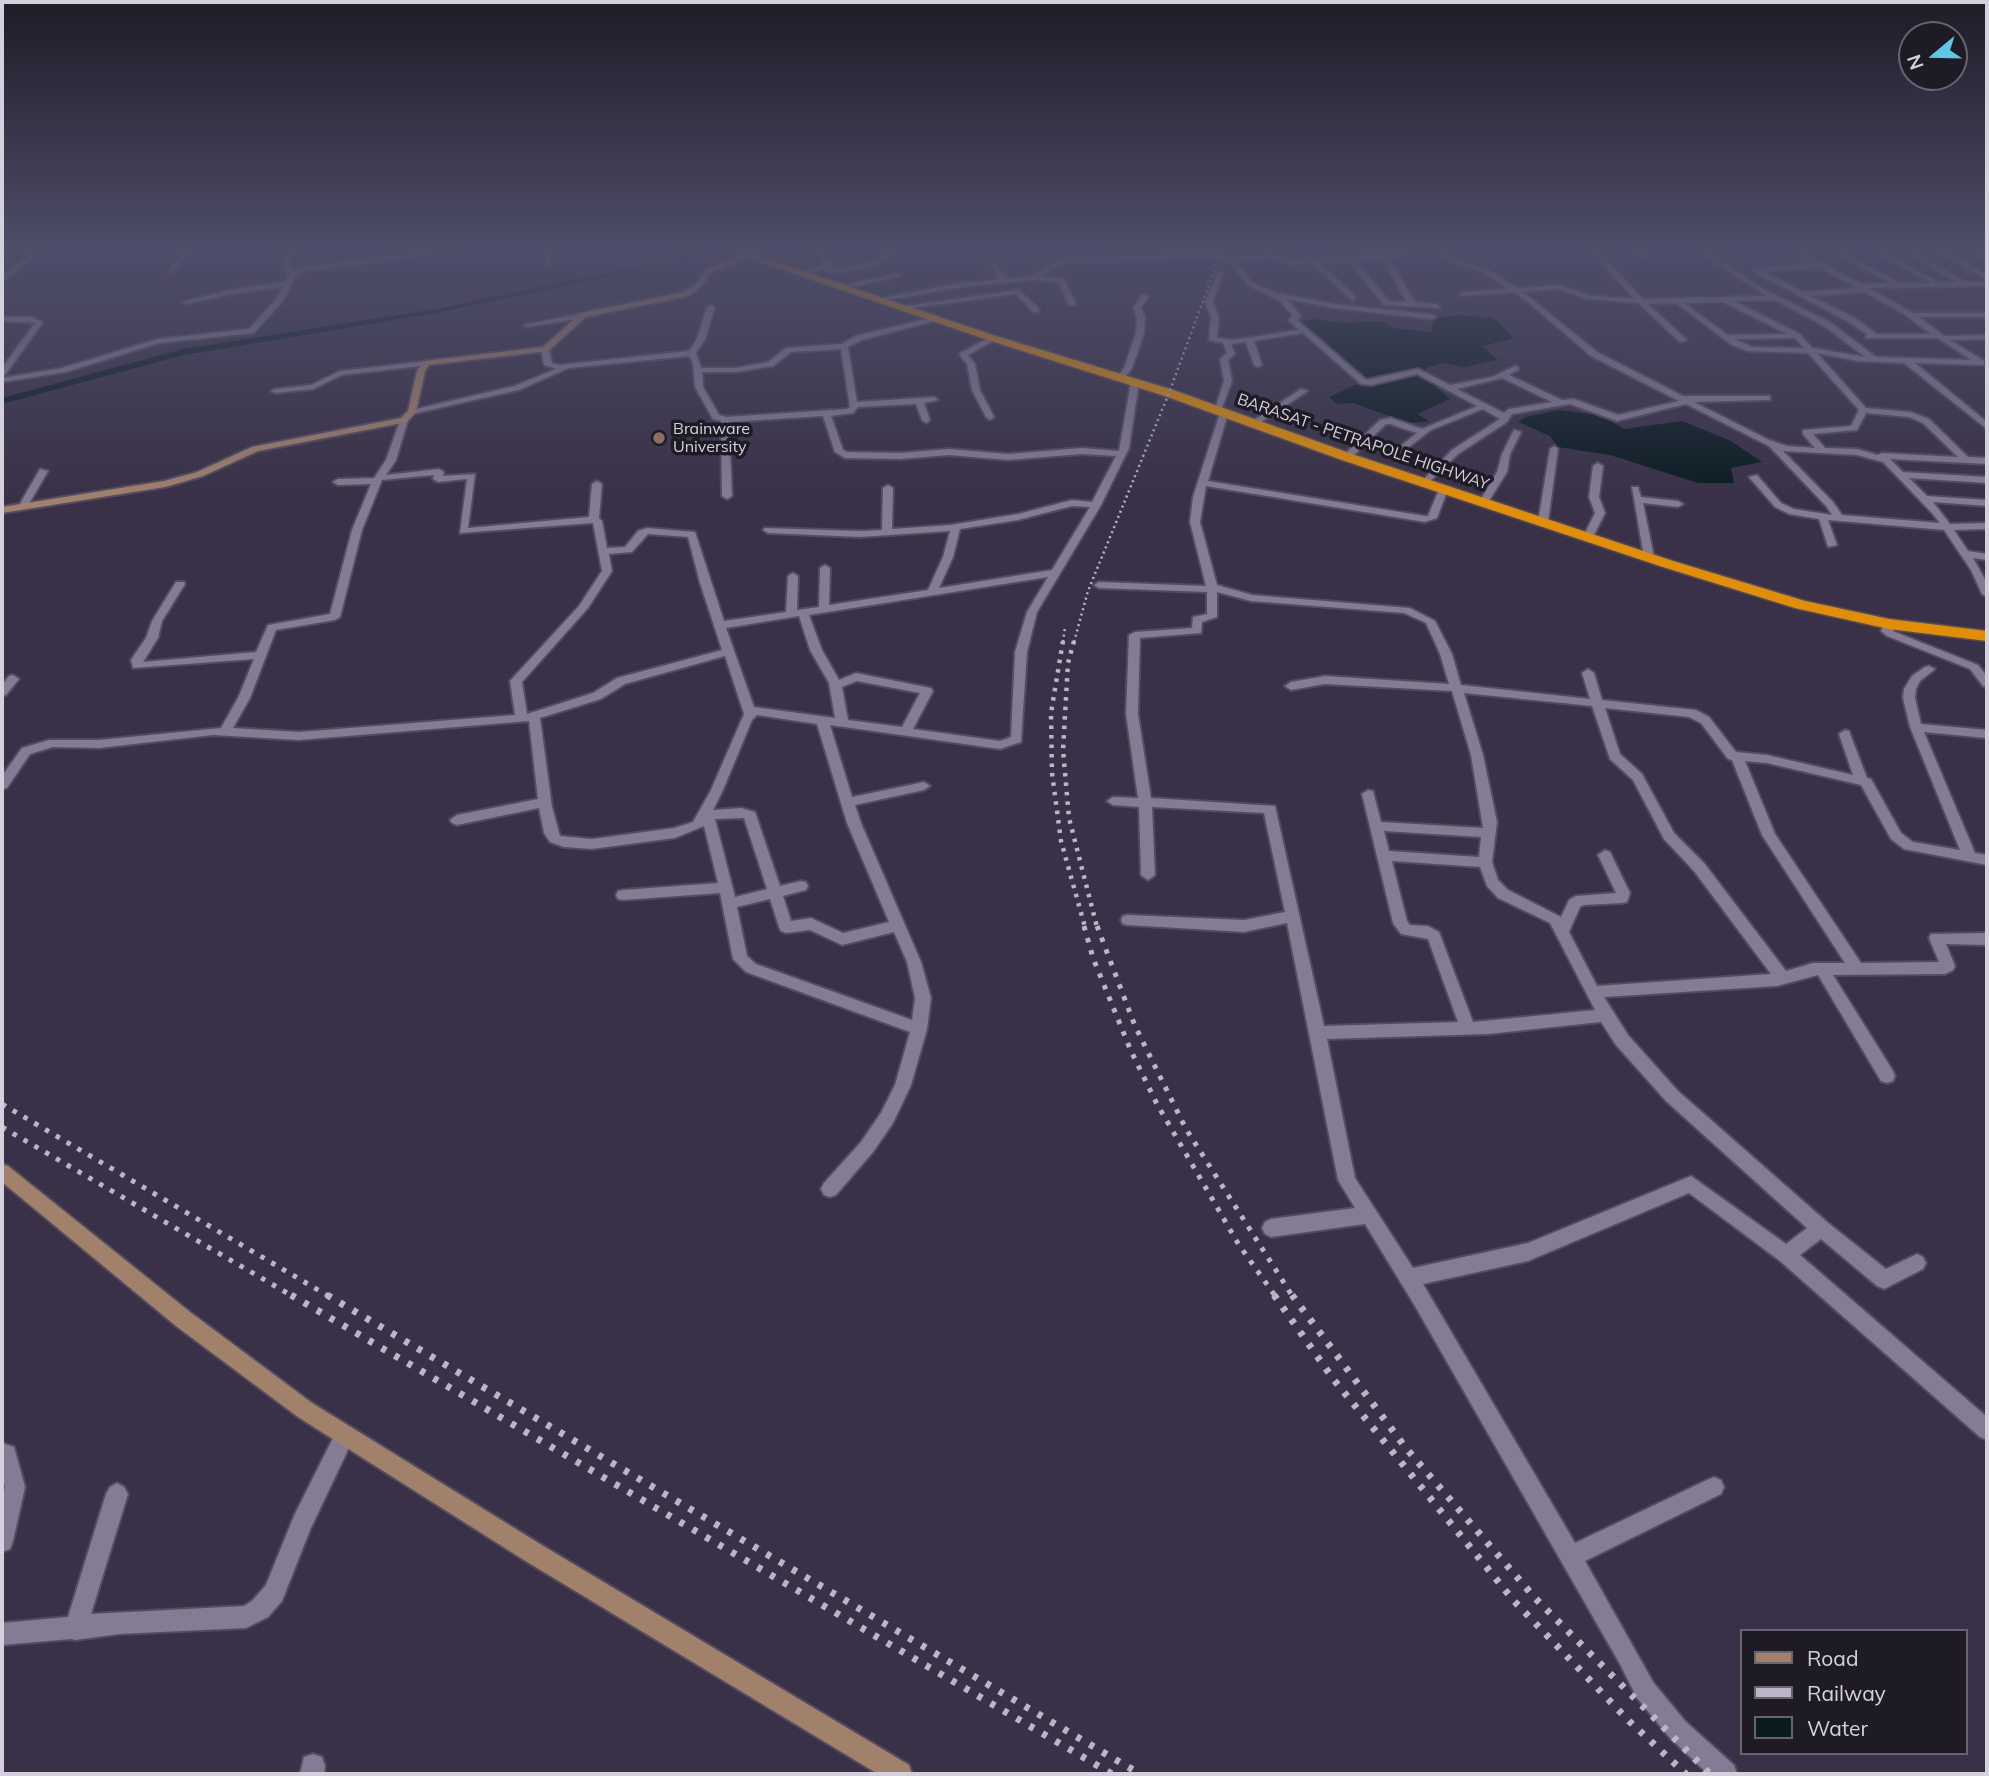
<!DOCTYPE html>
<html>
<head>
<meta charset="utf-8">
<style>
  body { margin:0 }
  #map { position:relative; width:1989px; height:1776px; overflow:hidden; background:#393147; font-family:Mulish,sans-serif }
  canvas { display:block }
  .frame { position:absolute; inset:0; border:4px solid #d5d0de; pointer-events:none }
  .legend { position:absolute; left:1740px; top:1629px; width:228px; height:126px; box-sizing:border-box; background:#1f1b25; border:2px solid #68636f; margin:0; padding:9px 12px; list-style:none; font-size:21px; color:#d5d0de }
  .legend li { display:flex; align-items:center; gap:14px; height:35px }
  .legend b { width:35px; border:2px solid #68636f }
  .north { position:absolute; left:1898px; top:21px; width:70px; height:70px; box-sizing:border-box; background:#1f1b25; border:2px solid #68636f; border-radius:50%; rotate:251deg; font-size:19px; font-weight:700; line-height:28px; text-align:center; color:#d5d0de }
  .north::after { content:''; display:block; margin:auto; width:24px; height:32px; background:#5cc7e8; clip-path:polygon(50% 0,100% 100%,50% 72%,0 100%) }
</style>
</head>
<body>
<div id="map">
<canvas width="1989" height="1776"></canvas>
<div class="frame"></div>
<ul class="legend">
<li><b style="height:9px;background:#a1816a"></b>Road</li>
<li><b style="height:9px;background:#bbb6c5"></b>Railway</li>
<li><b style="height:19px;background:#0a1c21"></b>Water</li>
</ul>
<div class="north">N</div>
</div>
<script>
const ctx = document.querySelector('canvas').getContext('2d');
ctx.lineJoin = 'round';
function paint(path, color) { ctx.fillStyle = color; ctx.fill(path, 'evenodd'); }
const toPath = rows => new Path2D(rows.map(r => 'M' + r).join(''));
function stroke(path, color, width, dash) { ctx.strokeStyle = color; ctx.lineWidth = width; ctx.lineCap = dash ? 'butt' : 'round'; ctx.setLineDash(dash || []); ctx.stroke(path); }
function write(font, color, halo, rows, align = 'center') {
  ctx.font = font + ' Mulish,sans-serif'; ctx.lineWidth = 7; ctx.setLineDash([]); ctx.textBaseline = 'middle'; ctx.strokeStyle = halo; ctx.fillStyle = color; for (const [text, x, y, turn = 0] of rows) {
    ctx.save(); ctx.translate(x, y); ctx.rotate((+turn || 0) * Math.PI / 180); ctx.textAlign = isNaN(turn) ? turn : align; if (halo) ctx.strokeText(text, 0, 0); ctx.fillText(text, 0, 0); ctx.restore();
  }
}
paint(toPath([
  [1458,315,1493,318,1514,338,1482,346,1498,360,1463,367,1443,363,1426,368,1430,382,1450,399,1417,414,1429,421,1409,423,1353,403,1337,404,1329,397,1369,379,1343,358,1332,356,1299,327,1303,321,1317,319,1344,323,1381,321,1394,328,1431,332,1434,318],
  [1559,410,1599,415,1625,429,1682,421,1731,441,1762,462,1731,468,1734,483,1698,483,1610,455,1558,447,1550,436,1518,422,1526,417]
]), '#0a1c21');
paint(toPath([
  [683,252,693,252,671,264,436,313,184,355,2,404,2,398,183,349,436,309,669,260,683,252]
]), '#0a1c21');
const street = toPath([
  [2,252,15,252,12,254,2,252],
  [33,252,40,252,2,282,2,277,33,252],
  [182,252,189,252,172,273,168,273,182,252],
  [287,252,293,252,288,267,293,271,303,267,430,252,452,252,305,271,296,275,283,301,254,333,159,343,66,372,2,382,2,378,62,368,158,339,249,329,277,298,283,287,231,294,186,304,182,302,231,290,285,282,289,275,281,268,287,252],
  [545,252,551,252,550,267,545,266,545,252],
  [815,252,822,252,832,264,830,266,837,269,871,262,886,255,886,252,892,252,892,256,873,266,837,273,824,269,804,275,804,273,825,263,815,252],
  [1409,252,1427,252,1389,259,1415,302,1437,304,1440,308,1384,305,1349,261,1319,263,1356,297,1353,301,1312,263,1289,264,1275,259,1234,260,1252,283,1277,293,1333,304,1435,315,1436,317,1432,319,1333,308,1287,299,1301,316,1297,320,1366,380,1418,369,1450,385,1492,377,1515,366,1519,368,1518,370,1509,375,1562,400,1574,399,1618,415,1679,401,1591,356,1528,302,1514,292,1459,296,1462,292,1508,289,1484,272,1445,259,1436,252,1443,252,1449,257,1488,270,1517,288,1559,285,1588,295,1634,299,1592,252,1599,252,1643,299,1767,296,1699,252,1707,252,1765,290,1830,322,1876,357,1971,360,1938,338,1865,338,1867,334,1847,321,1753,271,1753,269,1812,264,1792,252,1800,252,1861,284,1891,283,1832,252,1840,252,1900,283,1932,283,1872,252,1881,252,1935,280,1934,283,1957,282,1904,252,1912,252,1966,282,1987,282,1987,286,1868,288,1913,313,1987,313,1987,317,1919,317,1944,336,1987,335,1987,339,1950,340,1984,361,1984,365,1915,363,1987,422,1987,429,1904,363,1858,361,1817,353,1866,408,1910,412,1929,419,1968,457,1987,458,1987,464,1890,459,1903,472,1987,477,1987,483,1909,478,1927,496,1987,500,1987,506,1933,502,1950,524,1987,523,1987,529,1954,530,1968,551,1987,554,1987,560,1973,558,1987,583,1987,597,1982,594,1971,570,1944,530,1828,520,1837,545,1828,547,1819,519,1789,514,1775,507,1749,477,1757,475,1781,503,1794,509,1832,515,1826,506,1769,446,1686,404,1617,421,1570,404,1512,414,1507,422,1458,454,1425,486,1420,483,1422,481,1452,450,1500,419,1483,409,1431,430,1401,453,1398,452,1398,448,1417,433,1390,424,1386,424,1350,459,1344,459,1344,455,1380,420,1391,418,1422,429,1477,406,1417,374,1371,385,1361,384,1303,333,1254,341,1262,365,1258,367,1254,365,1246,342,1231,344,1235,354,1228,360,1232,381,1221,410,1214,412,1224,381,1220,359,1227,353,1223,343,1209,340,1211,317,1205,302,1218,272,1223,273,1213,302,1219,317,1217,338,1233,340,1299,330,1288,320,1293,316,1280,301,1248,285,1228,260,1219,257,1062,263,1040,276,1064,279,1076,304,1072,306,1068,304,1059,282,1034,280,962,287,881,301,877,299,962,283,1000,280,991,264,994,262,1006,279,1029,277,1060,259,1220,253,1229,256,1276,255,1290,260,1409,252],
  [1382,259,1407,302,1389,301,1356,261,1382,259],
  [1818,267,1858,288,1803,292,1763,271,1818,267],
  [1558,289,1587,299,1638,303,1680,342,1687,340,1648,304,1676,303,1732,345,1748,351,1808,353,1859,410,1851,426,1803,430,1803,434,1815,448,1787,446,1769,440,1694,402,1767,400,1770,400,1770,396,1683,396,1597,352,1523,292,1558,289],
  [1865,292,1904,314,1931,334,1877,334,1853,317,1810,296,1865,292],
  [1775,300,1824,326,1865,357,1812,348,1800,334,1734,301,1775,300],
  [1725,302,1725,303,1787,334,1728,335,1684,303,1725,302],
  [1795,338,1804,348,1752,347,1735,339,1795,338],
  [1502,378,1552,402,1509,409,1504,413,1457,389,1502,378],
  [1866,413,1909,417,1923,423,1958,457,1882,453,1878,455,1857,449,1825,448,1813,434,1857,430,1866,413],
  [1783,451,1857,455,1883,462,1932,513,1940,523,1842,515,1833,502,1783,451],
  [1635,252,1642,252,1649,259,1644,260,1635,252],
  [1939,252,1947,252,1987,275,1987,280,1939,252],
  [1971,252,1979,252,1987,256,1987,261,1971,252],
  [897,273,899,276,844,289,840,287,897,273],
  [1018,290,1039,308,1039,312,1033,312,1016,294,904,309,900,307,1018,290],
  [1142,294,1149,296,1141,308,1145,317,1144,333,1132,368,1123,380,1117,380,1116,378,1124,368,1136,333,1137,317,1133,308,1142,294],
  [711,305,715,307,705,339,696,353,701,368,736,368,768,362,786,348,842,344,856,336,938,316,938,320,862,340,848,347,857,402,934,397,938,400,924,403,930,420,926,423,922,420,916,404,858,407,853,413,831,416,843,450,847,452,900,453,949,449,1008,454,1082,448,1119,451,1131,382,1135,380,1139,382,1129,448,1101,505,1037,612,1027,652,1021,742,1000,749,830,725,852,797,924,782,930,786,924,790,855,805,861,823,921,962,931,998,927,1029,911,1085,893,1123,873,1152,836,1195,830,1197,824,1195,821,1189,824,1183,861,1142,881,1113,895,1085,910,1032,746,972,733,959,720,893,623,900,618,899,616,895,618,891,623,890,718,883,704,826,675,838,592,849,564,847,550,842,544,833,539,808,457,825,452,823,450,820,457,815,538,799,529,721,299,740,213,735,99,748,53,747,30,754,7,788,2,789,2,776,22,748,49,740,99,740,221,728,238,698,254,659,133,668,131,660,146,638,152,621,176,582,184,582,185,584,162,621,158,638,143,662,256,652,268,625,330,614,352,530,371,484,338,485,333,482,338,479,374,478,386,460,401,418,408,420,396,460,386,475,439,469,444,472,443,476,475,474,468,528,589,517,592,484,597,481,602,484,599,518,602,521,607,548,625,547,638,531,647,528,695,532,724,621,786,612,788,576,793,573,798,576,797,610,819,607,820,568,825,565,830,568,829,605,928,590,943,557,950,531,860,537,768,533,763,530,765,528,860,531,882,530,883,488,888,485,893,488,892,529,950,525,1018,514,1072,500,1092,502,1116,456,1082,454,1008,460,949,455,900,459,845,458,835,452,823,416,729,422,732,496,727,499,722,496,721,421,713,419,695,387,693,363,689,356,569,368,519,390,412,414,408,411,514,386,556,369,544,365,541,349,545,347,549,349,552,363,559,365,689,351,697,339,707,307,711,305],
  [841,349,850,407,847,409,726,417,719,415,703,387,702,372,736,372,773,366,791,352,841,349],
  [434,475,433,479,438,482,467,479,460,533,593,523,602,571,579,606,510,681,515,715,299,732,233,728,250,698,276,630,335,620,340,617,362,530,382,480,434,475],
  [1072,506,1090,507,1052,570,939,588,953,557,960,529,1018,520,1072,506],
  [648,534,688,537,700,583,722,650,617,678,593,693,527,714,522,682,588,608,612,571,609,554,632,552,648,534],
  [1048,577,1027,612,1015,652,1011,737,1000,741,913,729,933,691,931,688,856,673,839,680,822,650,809,615,1048,577],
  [799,616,810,650,829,683,835,718,754,707,726,628,799,616],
  [725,656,744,714,711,790,693,822,674,828,592,839,560,836,552,807,540,718,601,699,625,684,725,656],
  [857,681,920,693,902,727,848,720,842,687,857,681],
  [757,715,817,724,847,823,889,922,843,933,811,918,791,921,783,896,806,890,808,886,806,882,801,881,780,886,755,812,741,808,713,810,723,790,752,720,757,715],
  [744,818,767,889,735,897,715,819,744,818],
  [770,899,779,927,781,931,786,933,810,930,842,945,894,932,907,962,915,998,912,1020,756,964,747,956,737,907,770,899],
  [584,313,587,313,587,317,527,327,523,325,584,313],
  [2,317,32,317,43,322,5,375,2,375,2,368,35,323,2,321,2,317],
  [992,336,995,336,995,340,968,355,975,364,980,390,994,417,990,420,986,417,972,390,967,364,959,354,992,336],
  [427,361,430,361,430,365,342,375,313,389,275,393,271,391,275,389,311,385,340,371,427,361],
  [1301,389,1308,391,1255,426,1248,424,1301,389],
  [1224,410,1228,413,1208,481,1425,516,1428,516,1440,487,1448,489,1437,518,1425,522,1206,486,1200,522,1217,585,1252,595,1410,608,1435,621,1452,654,1461,685,1590,699,1582,673,1588,669,1594,673,1602,700,1696,710,1709,717,1736,752,1767,755,1853,775,1839,734,1845,730,1849,731,1867,778,1871,779,1901,833,1913,842,1960,850,1910,727,1903,698,1904,689,1912,676,1925,667,1929,666,1935,669,1920,681,1916,689,1915,698,1921,724,1987,730,1987,738,1924,732,1975,853,1987,855,1987,865,1904,849,1891,839,1861,785,1767,763,1745,761,1775,834,1861,963,1939,962,1929,938,1931,934,1987,933,1987,945,1946,944,1955,966,1953,970,1945,974,1833,975,1893,1071,1895,1076,1893,1081,1887,1083,1881,1081,1818,975,1777,986,1604,997,1628,1035,1678,1091,1827,1222,1886,1269,1917,1254,1923,1257,1926,1263,1923,1269,1884,1289,1877,1286,1821,1239,1800,1255,1987,1417,1987,1440,1980,1437,1780,1261,1689,1193,1528,1261,1423,1284,1575,1543,1707,1480,1714,1477,1721,1480,1724,1487,1721,1494,1585,1561,1653,1682,1685,1721,1734,1765,1737,1774,1708,1774,1669,1737,1637,1698,1620,1664,1415,1306,1365,1224,1271,1237,1265,1234,1262,1228,1265,1222,1271,1219,1355,1208,1338,1180,1287,923,1244,932,1128,925,1123,924,1121,920,1123,916,1128,915,1244,920,1285,912,1264,813,1152,807,1155,875,1148,880,1141,875,1139,807,1113,805,1107,801,1113,797,1138,798,1126,714,1129,635,1135,632,1192,628,1193,617,1207,614,1207,592,1099,588,1094,585,1099,582,1206,586,1190,522,1193,497,1220,413,1224,410],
  [1217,592,1251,601,1404,613,1426,623,1440,654,1449,684,1325,676,1291,682,1285,686,1291,690,1325,684,1452,691,1471,755,1483,828,1381,822,1373,791,1368,790,1362,794,1393,923,1401,934,1428,939,1458,1022,1324,1026,1275,806,1151,798,1138,714,1140,638,1201,633,1202,622,1217,617,1217,592],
  [1464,693,1592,706,1610,759,1633,780,1664,839,1694,871,1771,974,1597,986,1569,932,1580,907,1584,905,1622,903,1627,902,1630,893,1610,852,1605,850,1598,855,1616,893,1576,896,1569,900,1561,917,1508,890,1498,880,1492,862,1497,822,1483,755,1464,693],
  [1605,708,1689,717,1701,723,1728,759,1732,760,1762,835,1845,963,1813,963,1786,971,1704,863,1674,833,1642,774,1620,754,1605,708],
  [1384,831,1481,837,1479,857,1389,851,1384,831],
  [1392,861,1480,867,1487,886,1498,898,1550,923,1595,1010,1473,1022,1439,932,1428,926,1410,925,1407,921,1392,861],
  [1601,1022,1616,1045,1666,1101,1807,1228,1786,1244,1691,1176,1528,1243,1413,1268,1355,1178,1327,1039,1488,1034,1601,1022],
  [1514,430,1521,432,1510,454,1507,472,1487,504,1481,504,1479,502,1497,472,1502,454,1514,430],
  [1554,446,1558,449,1548,522,1543,525,1538,522,1550,449,1554,446],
  [1598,463,1603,466,1599,497,1605,513,1593,537,1588,540,1583,537,1595,513,1589,497,1593,466,1598,463],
  [40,469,48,471,26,509,20,509,18,507,40,469],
  [1632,487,1638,487,1641,497,1678,501,1683,504,1678,507,1643,503,1654,557,1653,559,1644,557,1632,487],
  [1889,621,1894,624,1893,630,1895,632,1978,665,1987,676,1987,687,1983,686,1970,669,1887,636,1881,631,1885,622,1889,621],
  [13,675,19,679,6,695,2,696,2,685,9,676,13,675],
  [345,1425,352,1428,355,1435,310,1530,282,1601,268,1617,246,1628,119,1634,75,1640,71,1639,2,1645,2,1623,68,1617,106,1494,110,1487,117,1483,124,1487,128,1494,91,1614,244,1606,252,1601,266,1585,294,1516,338,1428,345,1425],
  [2,1443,14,1447,25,1487,13,1541,10,1549,2,1552,2,1498,5,1487,2,1475,2,1443],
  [313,1754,322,1757,325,1766,324,1774,300,1774,304,1757,313,1754]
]);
const secondary = toPath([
  [747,253,749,256,710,273,702,285,689,296,586,317,548,351,429,365,425,371,416,412,407,422,258,451,203,476,165,487,2,513,2,507,164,481,197,472,252,447,401,418,408,411,417,371,424,361,543,347,581,313,684,292,697,283,705,271,747,253],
  [2,1164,8,1166,190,1312,312,1403,540,1544,909,1765,912,1774,878,1774,524,1560,298,1417,176,1326,2,1182,2,1164]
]);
const highway = toPath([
  [731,252,746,252,996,336,1173,390,1352,454,1673,561,1805,601,1889,619,1987,631,1987,641,1889,629,1795,608,1663,567,1342,460,1165,396,988,340,731,252]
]);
stroke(street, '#534c5e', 4);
stroke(secondary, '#534c5e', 4);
stroke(highway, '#534c5e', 3);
paint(street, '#857b95');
paint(secondary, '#a1816a');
paint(highway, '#e28e05');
stroke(toPath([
  [1063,642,1065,627],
  [1074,642,1088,591,1169,393,1221,252]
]), '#bbb6c5', 2.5, [2, 3.5]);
stroke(toPath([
  [1063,641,1051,713,1052,773,1061,841,1085,927],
  [1074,641,1068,663,1063,750,1069,818,1097,927]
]), '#bbb6c5', 4.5, [3.5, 6]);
stroke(toPath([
  [1084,926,1093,958,1131,1051,1157,1104,1239,1245,1276,1297],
  [1097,926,1135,1026,1186,1129,1293,1297],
  [2,1104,330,1297],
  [2,1127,294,1297]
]), '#bbb6c5', 5, [4.5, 8]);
stroke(toPath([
  [291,1295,1112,1774],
  [327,1295,1140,1774],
  [1274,1295,1334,1380,1514,1601,1629,1721,1686,1774],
  [1292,1295,1405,1447,1535,1598,1710,1774]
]), '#bbb6c5', 7, [5, 10]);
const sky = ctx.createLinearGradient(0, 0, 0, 501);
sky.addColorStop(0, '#1f1b27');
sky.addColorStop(0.5, '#4e4e69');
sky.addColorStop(1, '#4e4e6900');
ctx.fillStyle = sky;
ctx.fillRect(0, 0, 1989, 501);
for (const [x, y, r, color] of [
  [659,438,7,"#8d6e63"]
]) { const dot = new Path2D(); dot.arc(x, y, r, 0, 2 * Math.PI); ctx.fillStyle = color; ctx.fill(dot); stroke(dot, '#1f1b25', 2.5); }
write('16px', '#d5d0de', '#1f1b25', [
  ["Brainware",673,429],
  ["University",673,447]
], 'left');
write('16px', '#d5d0de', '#1f1b25', [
  ["BARASAT - PETRAPOLE HIGHWAY",1363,442,19]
]);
</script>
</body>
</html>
